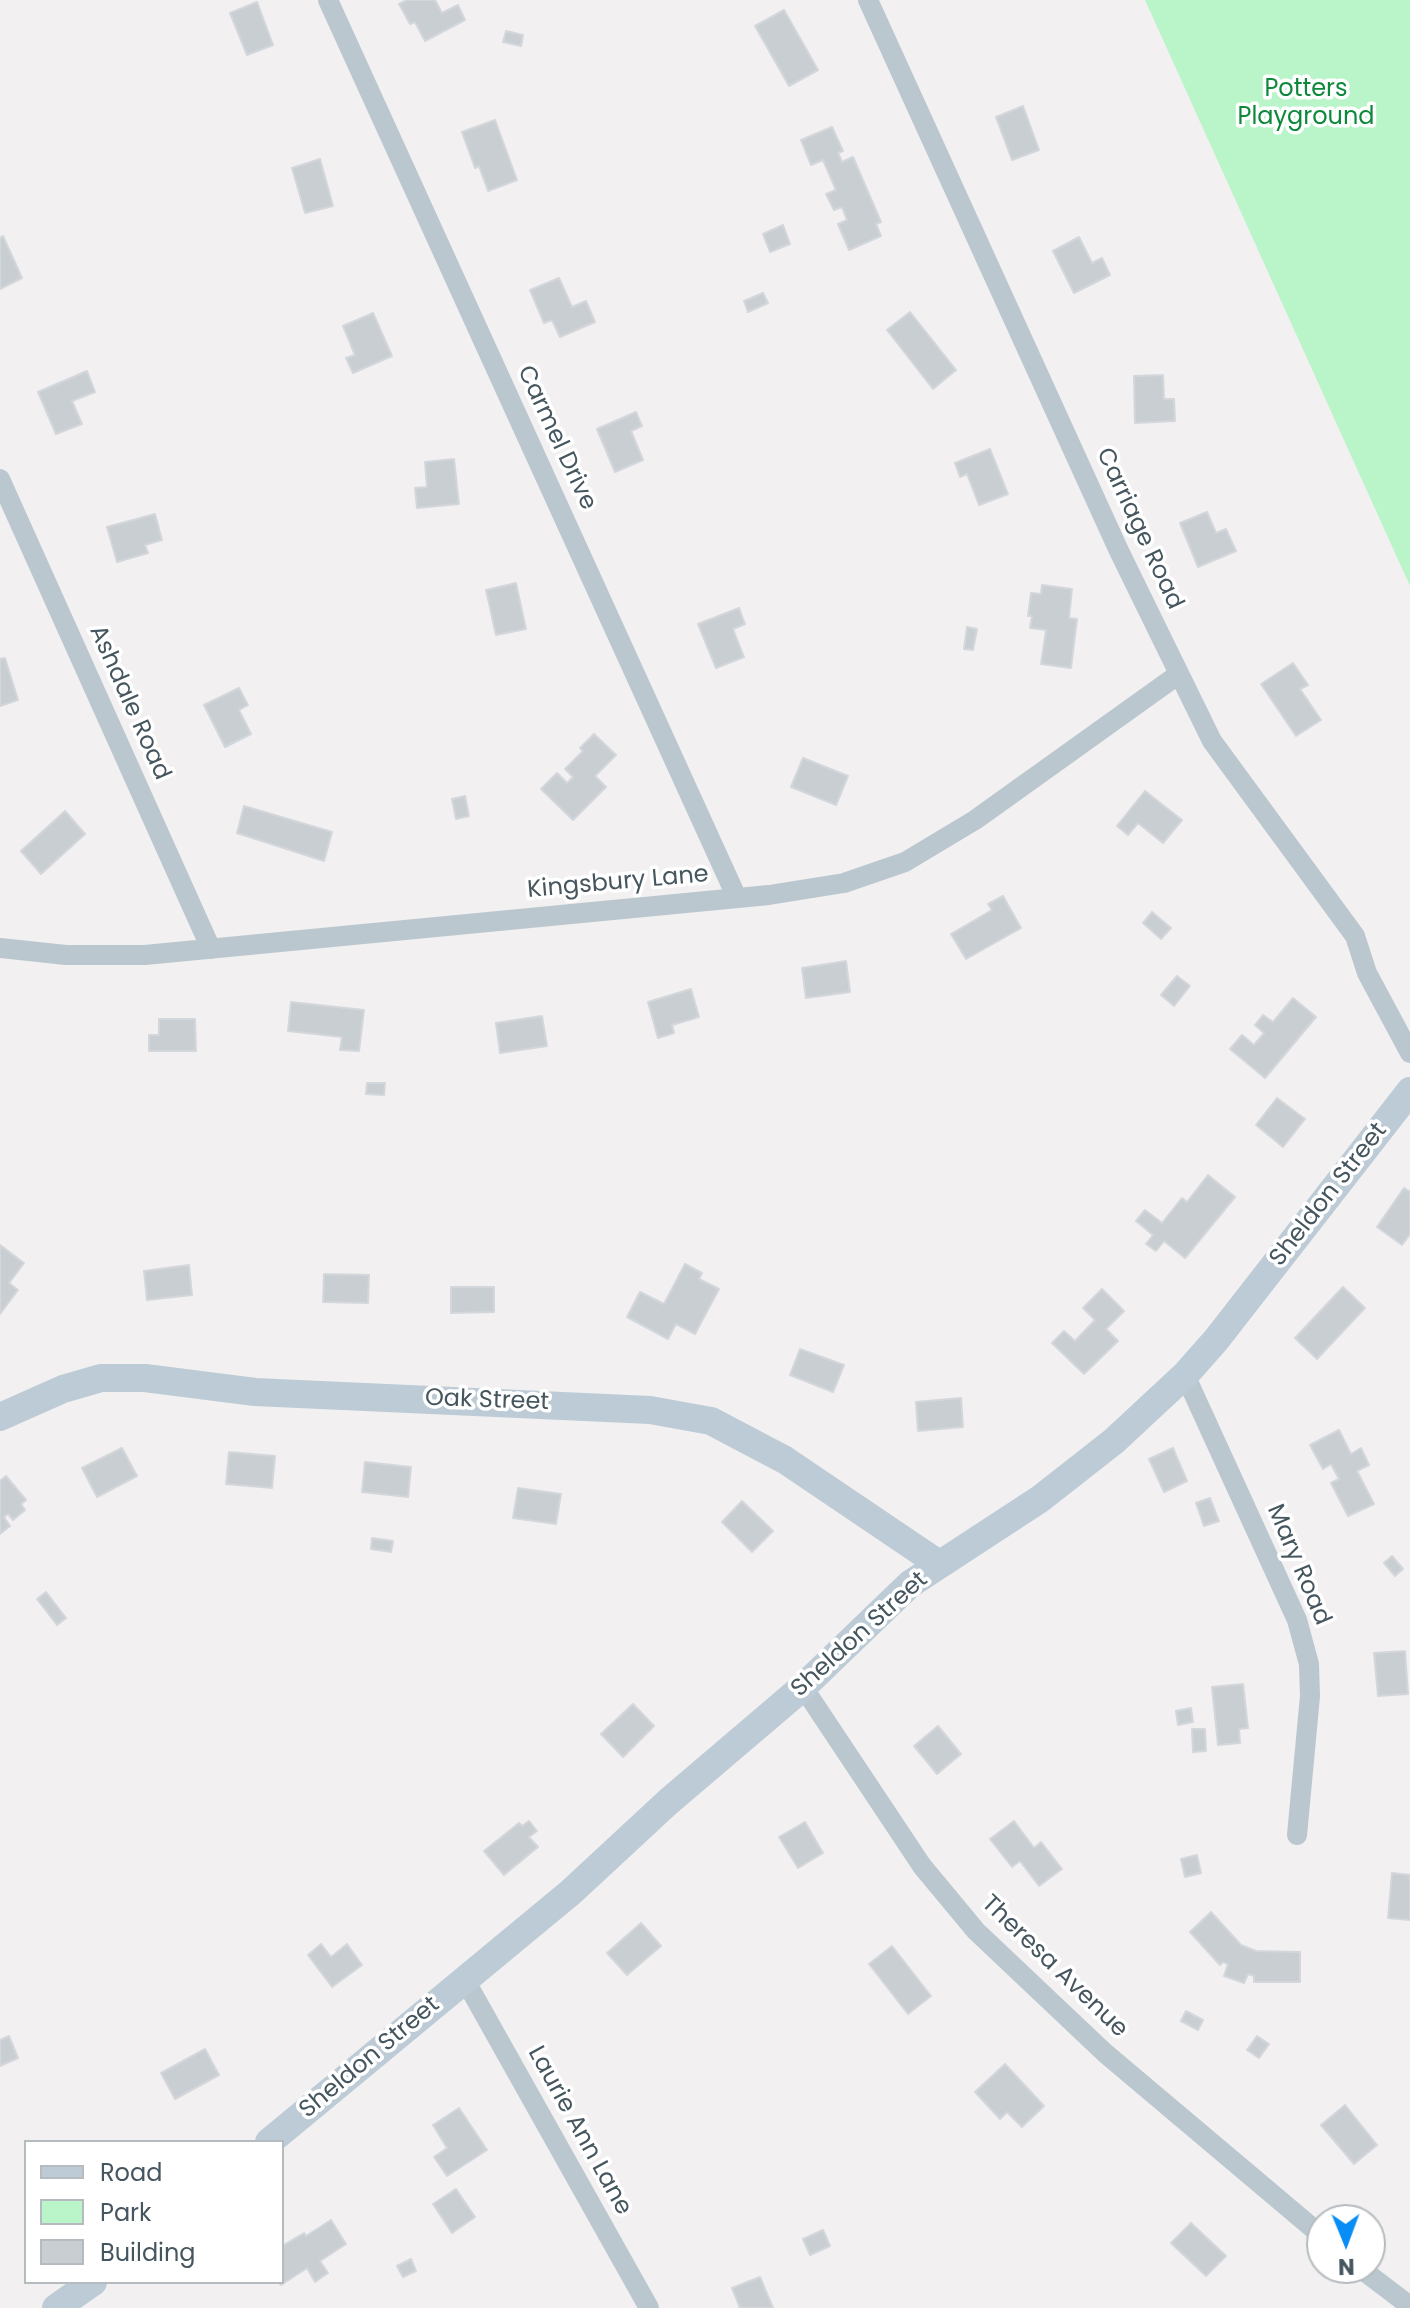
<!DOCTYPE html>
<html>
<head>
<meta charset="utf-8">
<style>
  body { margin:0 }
  #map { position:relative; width:1410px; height:2308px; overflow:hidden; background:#f2f0f0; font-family:Poppins,sans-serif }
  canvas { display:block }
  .legend { position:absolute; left:24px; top:2140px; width:260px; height:144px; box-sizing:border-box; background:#fff; border:2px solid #b5bbbf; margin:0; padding:10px 14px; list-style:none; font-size:24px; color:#46565f }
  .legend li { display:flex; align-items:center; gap:16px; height:40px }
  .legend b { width:40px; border:2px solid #b5bbbf }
  .north { position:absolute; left:1306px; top:2204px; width:80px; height:80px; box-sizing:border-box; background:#fff; border:2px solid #b5bbbf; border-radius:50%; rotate:179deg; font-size:22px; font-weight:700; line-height:32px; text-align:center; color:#46565f }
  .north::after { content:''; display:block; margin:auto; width:28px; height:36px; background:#078df5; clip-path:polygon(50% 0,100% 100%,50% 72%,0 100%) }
</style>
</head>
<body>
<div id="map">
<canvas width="1410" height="2308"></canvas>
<ul class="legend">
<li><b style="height:10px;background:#bccbd5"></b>Road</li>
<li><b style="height:22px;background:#baf4c9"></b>Park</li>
<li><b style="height:22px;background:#c9ced3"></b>Building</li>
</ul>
<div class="north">N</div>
</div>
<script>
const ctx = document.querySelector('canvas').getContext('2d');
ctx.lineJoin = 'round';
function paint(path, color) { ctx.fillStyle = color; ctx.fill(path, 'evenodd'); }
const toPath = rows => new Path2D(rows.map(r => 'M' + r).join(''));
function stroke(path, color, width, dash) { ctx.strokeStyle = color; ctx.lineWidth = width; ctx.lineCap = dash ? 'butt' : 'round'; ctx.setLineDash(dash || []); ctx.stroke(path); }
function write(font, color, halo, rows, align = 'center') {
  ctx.font = font + ' Poppins,sans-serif'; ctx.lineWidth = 7; ctx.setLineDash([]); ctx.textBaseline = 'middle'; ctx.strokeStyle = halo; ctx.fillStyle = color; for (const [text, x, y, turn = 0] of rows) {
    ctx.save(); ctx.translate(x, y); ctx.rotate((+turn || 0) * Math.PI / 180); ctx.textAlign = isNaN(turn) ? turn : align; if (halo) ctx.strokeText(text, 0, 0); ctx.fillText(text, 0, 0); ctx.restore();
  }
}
paint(toPath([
  [1145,0,1410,0,1410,586]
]), '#baf4c9');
const building = toPath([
  [407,0,435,0,442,13,458,5,465,20,425,41,415,22,410,24,399,4,407,0],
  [257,2,273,45,247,55,230,13,257,2],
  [784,10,818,70,789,86,755,26,784,10],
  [506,31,523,35,521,46,503,42,506,31],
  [1023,106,1039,150,1012,160,996,117,1023,106],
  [495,120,517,180,488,191,479,166,475,168,462,132,495,120],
  [832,127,843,151,838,153,842,162,853,157,881,222,876,224,881,236,849,250,838,224,847,220,842,207,834,210,826,194,836,190,823,160,811,165,801,140,832,127],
  [320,159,333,206,305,213,292,168,320,159],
  [783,225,790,244,770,252,763,234,783,225],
  [3,236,22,278,0,289,0,238,3,236],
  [1079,237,1092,263,1102,258,1110,275,1074,293,1053,251,1079,237],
  [559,278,572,307,586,301,595,322,560,337,552,320,544,323,530,290,559,278],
  [763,293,768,303,748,312,744,301,763,293],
  [910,312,956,370,933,389,887,330,910,312],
  [373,313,392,356,353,373,346,358,355,355,343,326,373,313],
  [87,371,95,392,72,401,82,424,56,434,38,392,87,371],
  [1163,375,1164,399,1174,399,1175,421,1135,423,1134,376,1163,375],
  [636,412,642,426,631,431,643,460,615,472,597,429,636,412],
  [990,449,1008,494,979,505,967,474,960,477,955,463,990,449],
  [454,459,459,504,417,508,415,488,427,487,425,462,454,459],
  [1207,512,1216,533,1226,529,1236,551,1198,567,1180,523,1207,512],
  [155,514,162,540,145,545,148,553,117,562,107,527,155,514],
  [516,583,526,629,496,635,486,590,516,583],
  [1042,585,1072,589,1069,618,1077,619,1071,668,1041,664,1046,630,1030,628,1032,616,1028,616,1031,593,1041,594,1042,585],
  [739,608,745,624,733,629,744,657,716,668,698,624,739,608],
  [967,627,977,629,973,650,964,649,967,627],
  [5,658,18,700,0,706,0,659,5,658],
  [1293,663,1308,685,1300,689,1321,720,1296,736,1261,684,1293,663],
  [239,688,248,705,239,710,251,734,225,747,204,705,239,688],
  [594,734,616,755,595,776,606,787,573,820,541,789,557,773,567,783,573,777,565,769,583,751,580,748,594,734],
  [803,758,848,776,836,805,791,787,803,758],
  [1145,791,1182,820,1163,843,1138,823,1128,835,1117,826,1145,791],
  [465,796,469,816,456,819,452,799,465,796],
  [244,806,332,832,324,861,237,833,244,806],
  [65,811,85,834,41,874,21,851,65,811],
  [1003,896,1021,928,966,959,951,934,992,910,988,904,1003,896],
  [1152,912,1171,928,1161,939,1143,923,1152,912],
  [846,961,850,992,806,998,802,968,846,961],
  [1177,976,1190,986,1174,1006,1161,995,1177,976],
  [691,989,699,1017,672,1025,674,1033,658,1038,648,1002,691,989],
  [1293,998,1316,1017,1265,1078,1230,1049,1242,1035,1254,1045,1264,1033,1255,1025,1263,1015,1273,1022,1293,998],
  [291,1002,364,1010,359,1051,340,1050,342,1037,288,1031,291,1002],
  [542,1016,547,1046,500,1053,496,1023,542,1016],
  [159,1019,195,1019,196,1051,149,1051,149,1035,159,1035,159,1019],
  [367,1083,385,1083,384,1095,366,1094,367,1083],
  [1277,1098,1305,1119,1283,1147,1256,1125,1277,1098],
  [1208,1175,1235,1197,1185,1258,1164,1241,1156,1251,1146,1244,1153,1235,1136,1221,1145,1210,1162,1223,1182,1198,1187,1202,1208,1175],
  [1404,1188,1410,1192,1410,1234,1402,1245,1377,1227,1404,1188],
  [0,1245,24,1263,9,1283,18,1290,0,1314,0,1245],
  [685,1264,702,1273,699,1279,719,1289,695,1334,676,1324,668,1339,627,1317,640,1292,664,1304,685,1264],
  [189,1265,192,1295,147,1300,144,1271,189,1265],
  [324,1274,369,1275,368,1303,323,1302,324,1274],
  [451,1287,494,1287,494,1312,451,1313,451,1287],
  [1343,1287,1365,1308,1317,1359,1295,1338,1343,1287],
  [1102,1289,1124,1311,1106,1329,1118,1341,1084,1374,1052,1343,1064,1331,1075,1341,1095,1320,1083,1308,1102,1289],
  [800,1349,844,1365,833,1392,790,1375,800,1349],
  [961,1398,963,1427,918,1431,916,1402,961,1398],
  [1339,1430,1351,1454,1361,1448,1369,1465,1357,1471,1374,1504,1348,1516,1331,1483,1339,1479,1331,1464,1323,1469,1310,1445,1339,1430],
  [122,1448,137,1476,97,1497,82,1468,122,1448],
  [1173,1448,1187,1481,1164,1492,1149,1459,1173,1448],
  [229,1452,275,1456,272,1488,226,1484,229,1452],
  [365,1462,411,1467,408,1497,362,1492,365,1462],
  [6,1476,26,1500,21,1504,25,1510,13,1520,8,1514,4,1517,10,1526,0,1534,0,1481,6,1476],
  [518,1488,561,1494,556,1524,513,1518,518,1488],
  [1210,1498,1219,1521,1204,1526,1196,1503,1210,1498],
  [742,1501,773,1531,752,1552,722,1522,742,1501],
  [372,1538,393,1541,391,1552,371,1549,372,1538],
  [1392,1556,1403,1569,1395,1576,1384,1563,1392,1556],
  [46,1592,66,1618,57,1625,37,1599,46,1592],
  [1405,1651,1408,1694,1378,1696,1374,1653,1405,1651],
  [1243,1684,1248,1728,1239,1729,1240,1743,1218,1745,1212,1687,1243,1684],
  [633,1704,654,1726,623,1757,601,1734,633,1704],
  [1191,1708,1193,1722,1178,1725,1176,1711,1191,1708],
  [938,1726,961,1754,937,1774,914,1746,938,1726],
  [1192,1729,1205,1729,1206,1751,1193,1752,1192,1729],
  [529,1821,537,1831,529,1837,538,1847,504,1875,484,1851,519,1823,522,1826,529,1821],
  [1014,1821,1034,1848,1041,1842,1062,1869,1039,1886,1020,1861,1012,1867,990,1839,1014,1821],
  [805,1822,823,1853,798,1868,779,1837,805,1822],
  [1197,1855,1201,1873,1185,1877,1181,1859,1197,1855],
  [1392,1873,1410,1875,1410,1920,1388,1918,1392,1873],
  [1211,1912,1241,1945,1256,1951,1300,1952,1300,1982,1254,1982,1254,1976,1248,1974,1244,1983,1224,1976,1228,1964,1223,1962,1220,1965,1190,1932,1211,1912],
  [641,1923,661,1946,627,1975,607,1953,641,1923],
  [321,1944,331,1957,347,1944,362,1965,332,1987,308,1955,321,1944],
  [892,1946,931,1996,908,2014,869,1964,892,1946],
  [1186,2011,1203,2020,1198,2030,1181,2021,1186,2011],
  [9,2036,18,2058,0,2066,0,2040,9,2036],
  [1257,2036,1269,2044,1259,2058,1247,2050,1257,2036],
  [205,2049,219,2075,175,2099,161,2073,205,2049],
  [1005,2064,1044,2106,1022,2127,1007,2112,1000,2119,975,2092,1005,2064],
  [1345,2105,1377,2145,1354,2164,1321,2125,1345,2105],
  [459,2108,487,2150,447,2176,434,2157,447,2148,433,2125,459,2108],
  [456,2189,475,2217,452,2233,433,2204,456,2189],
  [331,2220,346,2244,320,2261,328,2273,315,2282,307,2268,281,2285,278,2282,282,2282,282,2246,304,2233,306,2236,331,2220],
  [1191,2223,1226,2256,1206,2276,1171,2243,1191,2223],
  [823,2230,830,2246,810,2255,803,2239,823,2230],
  [411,2259,416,2271,403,2277,397,2266,411,2259],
  [760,2277,773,2308,740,2308,732,2288,760,2277]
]);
paint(building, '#c9ced3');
stroke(building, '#d3d7dc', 2);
stroke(toPath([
  [328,0,737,898],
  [868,0,1119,551,1212,741,1355,936,1367,973,1410,1053],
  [0,479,211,949],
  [0,948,66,955,145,955,769,895,844,883,905,862,975,820,1179,674],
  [1185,1375,1297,1620,1309,1664,1310,1696,1297,1835],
  [803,1687,922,1866,976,1931,1105,2053,1322,2236],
  [465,1980,649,2308],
  [1360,2268,1410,2306]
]), '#bac7ce', 20);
stroke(toPath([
  [0,1417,63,1389,101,1378,145,1378,255,1392,650,1410,711,1421,785,1460,939,1564],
  [269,2142,571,1892,668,1802,803,1687,910,1584,1040,1499,1114,1441,1185,1375,1216,1340,1410,1091],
  [56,2308,93,2282]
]), '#bccbd5', 28);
write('24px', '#0e893c', '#fff', [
  ["Potters",1306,90],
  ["Playground",1306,118]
]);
write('24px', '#46565f', '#fff', [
  ["Carmel Drive",556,438,65],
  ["Carriage Road",1139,529,65],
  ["Ashdale Road",129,703,66],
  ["Kingsbury Lane",618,883,-5],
  ["Sheldon Street",1329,1195,-52],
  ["Oak Street",487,1401,2],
  ["Mary Road",1298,1565,67],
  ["Sheldon Street",860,1635,-42],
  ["Theresa Avenue",1054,1967,44],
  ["Sheldon Street",370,2058,-40],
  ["Laurie Ann Lane",579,2131,61]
]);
</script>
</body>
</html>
